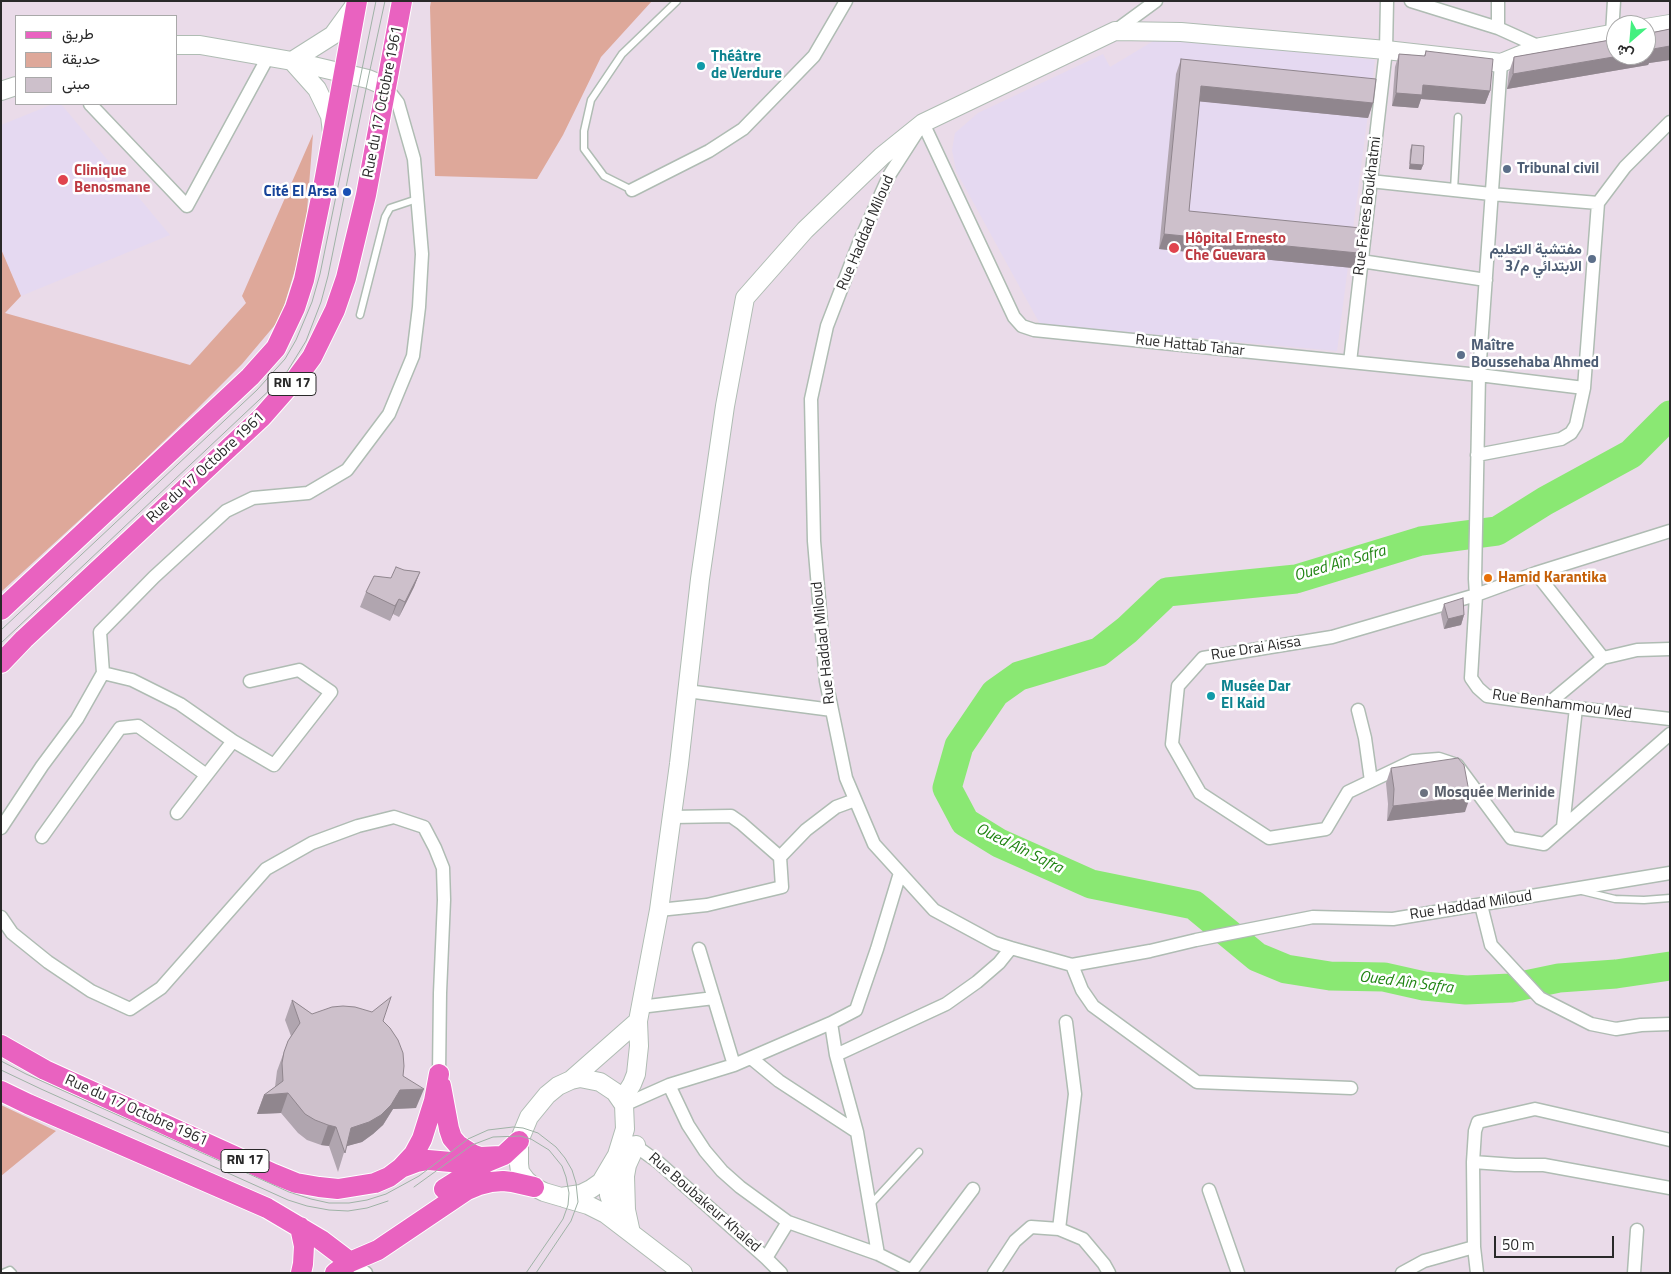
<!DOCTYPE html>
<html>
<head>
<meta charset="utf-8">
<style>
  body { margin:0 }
  #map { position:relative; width:1671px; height:1274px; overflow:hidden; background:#eadbe9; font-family:"Titillium Web",Vazirmatn,sans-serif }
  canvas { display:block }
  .frame { position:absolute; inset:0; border:2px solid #292929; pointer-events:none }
  .legend { position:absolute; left:15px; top:15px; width:162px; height:90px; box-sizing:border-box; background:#fff; border:1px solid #a9a9a9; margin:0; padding:6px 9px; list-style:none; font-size:15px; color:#292929 }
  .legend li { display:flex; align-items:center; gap:10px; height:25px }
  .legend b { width:25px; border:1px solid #a9a9a9 }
  .north { position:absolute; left:1606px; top:15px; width:50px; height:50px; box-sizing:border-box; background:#fff; border:1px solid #a9a9a9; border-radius:50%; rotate:207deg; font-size:14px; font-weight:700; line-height:20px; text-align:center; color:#292929 }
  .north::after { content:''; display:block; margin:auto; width:18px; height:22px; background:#43f080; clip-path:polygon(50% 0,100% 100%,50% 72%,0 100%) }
  .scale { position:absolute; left:1494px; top:1236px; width:120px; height:22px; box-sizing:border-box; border:2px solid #292929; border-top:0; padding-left:6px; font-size:15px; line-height:18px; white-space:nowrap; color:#292929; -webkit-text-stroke:4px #fff; paint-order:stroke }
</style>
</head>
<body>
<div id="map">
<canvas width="1671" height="1274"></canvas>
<div class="frame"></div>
<ul class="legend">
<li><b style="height:6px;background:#e962c0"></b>طريق</li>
<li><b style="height:14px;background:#dea89a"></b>حديقة</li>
<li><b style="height:14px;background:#cdc0cb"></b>مبنى</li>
</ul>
<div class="north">ش</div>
<div class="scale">50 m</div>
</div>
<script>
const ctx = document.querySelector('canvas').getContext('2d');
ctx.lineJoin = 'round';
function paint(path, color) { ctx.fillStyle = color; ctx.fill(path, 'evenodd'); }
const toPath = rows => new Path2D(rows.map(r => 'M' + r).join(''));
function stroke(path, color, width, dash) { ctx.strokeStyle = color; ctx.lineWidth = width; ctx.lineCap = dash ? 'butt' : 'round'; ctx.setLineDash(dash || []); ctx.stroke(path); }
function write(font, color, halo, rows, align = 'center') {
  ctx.font = font + ' "Titillium Web",Vazirmatn,sans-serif'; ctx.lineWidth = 5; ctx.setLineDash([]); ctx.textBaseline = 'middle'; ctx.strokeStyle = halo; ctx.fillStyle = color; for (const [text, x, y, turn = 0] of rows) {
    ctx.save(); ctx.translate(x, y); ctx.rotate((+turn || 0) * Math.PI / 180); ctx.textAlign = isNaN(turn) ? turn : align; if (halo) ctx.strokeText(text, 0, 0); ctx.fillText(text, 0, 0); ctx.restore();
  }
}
paint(toPath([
  [1160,37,1375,60,1337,351,1040,324,956,171,952,150,955,133,978,113,1103,54,1110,67],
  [53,104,61,104,170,235,21,296,1,249,1,125]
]), '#e5d9f1');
paint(toPath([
  [431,1,652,1,601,57,563,135,537,179,435,176,430,7],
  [313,134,305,237,280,319,242,364,194,412,134,470,1,592,1,249,21,296,5,313,190,365,246,303,242,296],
  [1,1105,56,1131,1,1176]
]), '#dea89a');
stroke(toPath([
  [1670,415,1631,454,1545,501,1497,531,1421,541,1296,579,1167,592,1127,630,1099,652,1019,676,995,693,959,746,947,788,965,822,999,843,1091,884,1194,905,1257,957,1286,969,1330,976,1384,977,1424,986,1466,990,1511,988,1559,978,1616,974,1670,966]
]), '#8ae873', 29);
const service = toPath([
  [632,190,604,176,584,149,584,131,591,100,622,54,677,1],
  [1454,190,1458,117],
  [360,315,385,217,390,208,417,199],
  [1582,891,1615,899,1644,900,1670,898],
  [869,1206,919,1152],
  [3,1273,10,1270,13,1273]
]);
const minor = toPath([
  [1411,1,1498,28,1540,47],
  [1498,1,1498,28],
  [1115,31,1156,1],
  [1612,34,1614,1],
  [1501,63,1479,375,1475,579,1476,595,1471,678,1478,688,1487,696,1576,708,1670,719],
  [90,104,187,206,268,57],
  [923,123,1014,317,1022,326,1034,330,1479,375,1584,388],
  [917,132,890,174,859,243,827,326,811,399,814,541,826,681,846,778,874,844,934,910,995,943,1011,948,1072,965,1150,951,1196,940,1313,917,1393,919,1670,873],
  [1370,181,1491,194,1598,203],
  [632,190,709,151,743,129,814,56,846,1],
  [1361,261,1486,280],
  [1350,362,1386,50,1387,1],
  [1477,455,1561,439,1571,433,1576,425,1584,388,1598,203,1625,167,1670,122],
  [1670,531,1536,573,1476,595,1332,637,1203,658,1178,686,1172,744,1200,793,1269,838,1326,829,1348,792,1413,761,1439,759,1457,765,1511,838,1544,844,1670,734],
  [1536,573,1603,658],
  [103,673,132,680,180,704,233,741,274,765,331,692,299,670,250,681],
  [687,691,832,710],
  [1549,703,1603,658,1637,650,1670,649],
  [1358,710,1365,738,1371,781],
  [177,813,233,741],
  [1563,827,1576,708],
  [1,828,42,766,77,719,103,673,100,632,154,577,226,511,253,498,308,493,347,470,389,414,413,356,419,307,422,254,414,159,398,103,385,86],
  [42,837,120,728,138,726,205,774],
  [780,857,806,830,836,807,855,800],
  [1481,905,1491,945,1540,998,1591,1024,1616,1029,1641,1025,1670,1024],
  [659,910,707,905,782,887,780,857,741,823,731,816,672,817],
  [1,917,12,933,48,962,91,991,130,1009,161,988,266,869,312,843,358,826,394,817,424,827,435,848,443,868,444,900,440,993,439,1074],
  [699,949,734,1065],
  [1072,965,1082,990,1093,1006,1197,1082,1351,1088],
  [640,1007,714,998],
  [1066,1022,1075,1094,1059,1229,1083,1239,1104,1264,1109,1273],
  [831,1023,856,1010,877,949,900,873],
  [836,1055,946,1004,977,982,999,963,1011,948],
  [751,1058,779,1081,857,1132],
  [669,1085,688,1125,705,1151,722,1171,740,1187,788,1222,878,1254,912,1271],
  [624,1105,669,1085,734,1065,831,1023,836,1055,857,1132,878,1254],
  [630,1142,658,1162,766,1258,781,1273],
  [1473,1162,1515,1165,1544,1165,1670,1188],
  [1209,1190,1238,1273],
  [766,1258,788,1222],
  [350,1262,366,1273],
  [910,1273,973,1189],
  [994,1273,1015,1241,1031,1227,1059,1229],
  [1402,1273,1424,1261,1474,1247],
  [1477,1273,1474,1247,1473,1162,1475,1131,1478,1122,1535,1109,1670,1140],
  [1634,1273,1637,1230]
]);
const secondary = toPath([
  [1646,28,1670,24],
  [176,45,200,45,292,61,368,79,385,86],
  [292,61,333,35,357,2],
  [292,61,317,89,330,116,332,132],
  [1,91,16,86],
  [580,1078,600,1082,615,1092,624,1105,625,1129,617,1155,601,1182,591,1189,581,1194,561,1197,544,1192,534,1187,526,1180,520,1172,519,1164,519,1141,529,1117,547,1095,558,1086,571,1080,580,1078],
  [571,1080,638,1021],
  [622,1100,632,1084,636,1074,639,1046,638,1021,659,910,679,764,700,579,725,406,745,298,805,230,882,156,923,123,1115,31,1181,32,1386,50,1501,63,1540,47,1616,33],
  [611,1168,609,1195,613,1207,623,1223],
  [564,1198,588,1205,606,1214,683,1273],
  [631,1233,626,1210,625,1176,627,1165,636,1145]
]);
const primary = toPath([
  [1,610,250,377,276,348,295,308,304,280,323,188,357,1],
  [1,663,24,639,262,417,298,376,312,357,335,310,346,278,366,195,402,1],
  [1,1045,45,1070,274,1174,296,1183,319,1187,338,1189,375,1183,389,1177,401,1168,414,1154,422,1139,434,1101,439,1074],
  [441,1086,449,1129,452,1138,458,1145,472,1154,480,1157,501,1156],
  [1,1091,28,1104,267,1208,321,1240,350,1262],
  [401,1168,417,1162,428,1160,474,1164,485,1162],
  [444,1189,487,1162,504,1155,519,1141],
  [300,1227,304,1246,303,1264,301,1273],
  [335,1273,350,1262,378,1250,467,1190,479,1185,491,1182,503,1181,512,1182,534,1187]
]);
stroke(service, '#afbcb3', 9);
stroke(minor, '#afbcb3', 15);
stroke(secondary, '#afbcb3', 20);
stroke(primary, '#fff', 22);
stroke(service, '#fff', 6);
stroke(minor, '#fff', 12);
stroke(secondary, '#fff', 18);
stroke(primary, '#e962c0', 20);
stroke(toPath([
  [1,630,257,390,285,359,296,340,312,302,320,274,376,1],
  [1,643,276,384,285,375,306,341,321,302,328,276,368,79,385,1],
  [1,1061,26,1074,289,1192,311,1199,329,1203,349,1203,367,1200,386,1194,419,1176,468,1139,488,1130,513,1127,523,1128,538,1133,556,1147,565,1158,572,1170,576,1183,578,1202,571,1221,536,1273],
  [1,1070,41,1089,288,1200,307,1206,329,1210,348,1211,367,1208,388,1201],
  [414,1187,472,1145,493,1137,520,1136,531,1139,549,1150,562,1166,566,1177,569,1193,568,1205,563,1219,557,1228,526,1273]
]), '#9fb2a6', 1);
paint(toPath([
  [1670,29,1670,60,1649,63,1648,65,1507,89,1509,72,1514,57],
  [1426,51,1490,91,1485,104,1421,99,1418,108,1392,106,1395,67,1399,54,1424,56],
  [1181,59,1373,103,1368,118,1199,101,1189,211,1358,253,1353,268,1159,249,1176,74],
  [1412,145,1423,165,1421,170,1409,169,1410,150],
  [404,570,420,572,414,587,399,617,393,614,390,621,360,607,366,592],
  [1444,604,1464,615,1461,625,1444,629,1441,614],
  [1391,768,1465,812,1387,821,1388,804,1386,783],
  [292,1000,312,1014,383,1021,403,1076,416,1108,393,1109,383,1125,373,1134,362,1142,346,1146,338,1172,329,1146,321,1145,307,1140,298,1133,281,1113,257,1114,264,1095,275,1087,277,1071,288,1041,291,1036,285,1020]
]), '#b0a5af');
paint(toPath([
  [1670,46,1670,60,1649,63,1648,65,1507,89,1513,74,1625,55,1646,55,1646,51,1653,49],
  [1423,85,1490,91,1485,104,1421,99,1418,108,1392,106,1396,93],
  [1201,86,1373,103,1368,118,1195,101],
  [1410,164,1423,165,1421,170,1409,169],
  [1164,234,1358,253,1353,268,1159,249],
  [420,572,414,587,399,617,405,602],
  [399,599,393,614,390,621,395,606],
  [1464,615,1461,625,1444,629,1448,619],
  [1470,797,1465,812,1387,821,1393,806],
  [424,1089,416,1108,393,1109,383,1125,373,1134,362,1142,344,1147,351,1128,400,1090],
  [288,1093,281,1113,257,1114,264,1095],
  [328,1125,336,1127,329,1146,321,1145]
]), '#90868e');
const building = toPath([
  [1670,29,1670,46,1653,49,1654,50,1646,51,1646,34,1670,29],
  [1616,39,1616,55,1625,55,1513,74,1514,57,1616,39],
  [1426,51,1493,59,1490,91,1423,85,1422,95,1396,93,1399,54,1425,56,1426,51],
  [1181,59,1376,79,1373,103,1201,86,1189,211,1361,228,1358,253,1164,234,1181,59],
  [1412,145,1424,146,1423,165,1410,164,1412,145],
  [396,567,404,570,420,572,405,602,399,599,395,606,366,592,374,576,391,578,396,567],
  [1463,598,1464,615,1448,619,1444,604,1463,598],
  [1458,758,1464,765,1470,797,1393,806,1394,789,1391,768,1458,758],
  [391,997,383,1021,390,1028,398,1040,403,1053,404,1066,403,1076,424,1089,400,1090,391,1105,381,1115,369,1122,351,1128,345,1153,336,1127,328,1125,315,1120,305,1114,288,1093,264,1095,283,1081,282,1063,284,1052,288,1041,300,1023,292,1000,312,1014,332,1007,343,1006,355,1007,372,1012,391,997]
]);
paint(building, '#cdc0cb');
stroke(building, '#90868e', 1);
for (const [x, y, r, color] of [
  [701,66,5,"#0f9aa8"],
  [1507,169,5,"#5c6f8a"],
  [63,180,6,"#e0444e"],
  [347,192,5,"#1a4fb4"],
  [1174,248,6,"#e0444e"],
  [1592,259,5,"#5c6f8a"],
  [1461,355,5,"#5c6f8a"],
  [1488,578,5,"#e8710a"],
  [1211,696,5,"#0f9aa8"],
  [1424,793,5,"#6b7280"]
]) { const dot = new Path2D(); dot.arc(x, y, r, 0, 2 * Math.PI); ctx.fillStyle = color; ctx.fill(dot); stroke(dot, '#fff', 2); }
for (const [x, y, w] of [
  [292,384,48],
  [245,1161,48]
]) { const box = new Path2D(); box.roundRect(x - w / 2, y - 11.5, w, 23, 4); ctx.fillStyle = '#fff'; ctx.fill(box); stroke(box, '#292929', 1); }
write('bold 14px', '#292929', null, [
  ["RN 17",292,384],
  ["RN 17",245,1161]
]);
write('bold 15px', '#0d838f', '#fff', [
  ["Théâtre",711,57],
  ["de Verdure",711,74],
  ["Musée Dar",1221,687],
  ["El Kaid",1221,704]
], 'left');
write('15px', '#292929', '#fff', [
  ["Rue du 17 Octobre 1961",383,102,-79],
  ["Rue Frères Boukhatmi",1368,206,-83],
  ["Rue Haddad Miloud",866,233,-67],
  ["Rue Hattab Tahar",1190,346,6],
  ["Rue du 17 Octobre 1961",206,468,-43],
  ["Rue Haddad Miloud",824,643,-96],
  ["Rue Drai Aissa",1256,649,-9],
  ["Rue Benhammou Med",1562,705,8],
  ["Rue Haddad Miloud",1471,906,-9],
  ["Rue du 17 Octobre 1961",136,1111,24],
  ["Rue Boubakeur Khaled",704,1203,41]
]);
write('bold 15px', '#4e5e75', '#fff', [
  ["Tribunal civil",1517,169],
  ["مفتشية التعليم",1582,250,"right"],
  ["الابتدائي م/3",1582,267,"right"],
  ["Maître",1471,346],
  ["Boussehaba Ahmed",1471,363]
], 'left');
write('bold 15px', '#be3a42', '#fff', [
  ["Clinique",74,171],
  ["Benosmane",74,188],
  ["Hôpital Ernesto",1185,239],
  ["Che Guevara",1185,256]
], 'left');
write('bold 15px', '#164399', '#fff', [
  ["Cité El Arsa",337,192]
], 'right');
write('bold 15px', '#c56008', '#fff', [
  ["Hamid Karantika",1498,578]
], 'left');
write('bold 15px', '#5b616d', '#fff', [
  ["Mosquée Merinide",1434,793]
], 'left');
write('italic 16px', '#218514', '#fff', [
  ["Oued Aîn Safra",1340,564,-16],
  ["Oued Aîn Safra",1019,849,26],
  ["Oued Aîn Safra",1406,983,7]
]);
</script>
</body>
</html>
